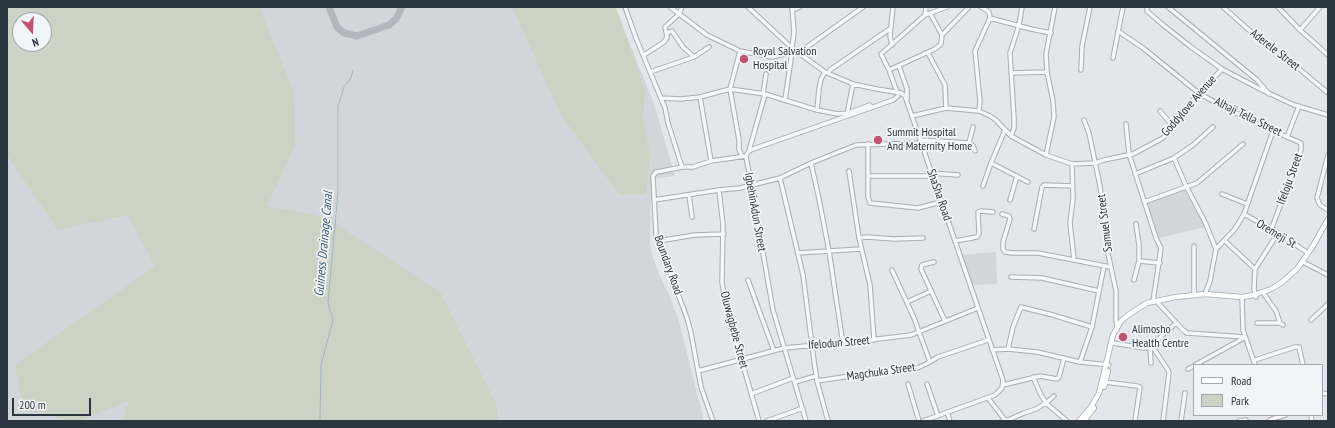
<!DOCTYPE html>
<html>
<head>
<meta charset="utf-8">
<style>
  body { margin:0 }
  #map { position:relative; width:1335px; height:428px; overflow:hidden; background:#e3e6ea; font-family:"PT Sans Narrow",sans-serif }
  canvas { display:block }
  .frame { position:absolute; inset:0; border:8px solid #2c3640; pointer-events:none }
  .legend { position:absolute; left:1193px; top:364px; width:130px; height:52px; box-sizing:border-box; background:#f2f5f7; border:1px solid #a3a9ae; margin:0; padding:5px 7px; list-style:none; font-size:12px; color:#2c3640 }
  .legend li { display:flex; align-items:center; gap:8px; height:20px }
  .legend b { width:20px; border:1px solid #a3a9ae }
  .north { position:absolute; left:12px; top:12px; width:40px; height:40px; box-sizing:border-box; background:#f2f5f7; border:1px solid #a3a9ae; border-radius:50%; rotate:161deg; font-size:11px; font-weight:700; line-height:16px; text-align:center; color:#2c3640 }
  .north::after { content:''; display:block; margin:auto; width:14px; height:18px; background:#c35371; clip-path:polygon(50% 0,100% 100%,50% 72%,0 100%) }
  .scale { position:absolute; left:12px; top:398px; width:79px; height:18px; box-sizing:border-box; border:2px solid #2c3640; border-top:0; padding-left:5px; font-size:12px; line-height:14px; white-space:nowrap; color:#2c3640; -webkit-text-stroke:3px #f2f5f7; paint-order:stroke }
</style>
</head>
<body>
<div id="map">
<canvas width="1335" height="428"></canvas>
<div class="frame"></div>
<ul class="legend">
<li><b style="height:5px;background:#fff"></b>Road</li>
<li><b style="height:11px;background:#cad3c4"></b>Park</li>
</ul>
<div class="north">N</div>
<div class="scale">200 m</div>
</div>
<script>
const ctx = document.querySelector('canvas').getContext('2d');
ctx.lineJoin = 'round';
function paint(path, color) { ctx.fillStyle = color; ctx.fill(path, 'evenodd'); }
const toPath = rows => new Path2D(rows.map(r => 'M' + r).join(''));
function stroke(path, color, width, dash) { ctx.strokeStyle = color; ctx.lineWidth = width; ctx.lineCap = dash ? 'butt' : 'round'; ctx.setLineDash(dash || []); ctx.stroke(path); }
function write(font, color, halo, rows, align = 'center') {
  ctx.font = font + ' "PT Sans Narrow",sans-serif'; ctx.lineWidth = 3.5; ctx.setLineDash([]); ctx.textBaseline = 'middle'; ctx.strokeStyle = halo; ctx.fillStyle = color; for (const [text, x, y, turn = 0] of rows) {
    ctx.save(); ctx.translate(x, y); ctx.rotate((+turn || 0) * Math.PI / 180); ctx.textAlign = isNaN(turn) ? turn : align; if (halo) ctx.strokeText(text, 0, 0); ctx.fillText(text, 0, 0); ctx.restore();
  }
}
paint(toPath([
  [7,7,615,7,654,104,675,176,651,179,650,244,652,255,659,274,671,299,679,321,704,421,7,421],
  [20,20,44,20,44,44,20,44],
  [1183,188,1205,227,1158,238,1145,203],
  [996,252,997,284,972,285,963,255]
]), '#d1d6db');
paint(toPath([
  [7,7,259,7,294,92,295,146,267,206,325,217,440,292,497,406,498,421,123,421,129,401,79,421,73,421,23,408,15,365,155,266,128,215,58,230,7,155],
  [20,20,44,20,44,44,20,44],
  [512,7,616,7,645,91,643,116,650,156,646,194,619,194,561,115]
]), '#cad3c4');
stroke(toPath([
  [320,421,321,365,333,320,328,303,338,192,338,106,344,87,351,78,353,70]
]), '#a1b7c6', 1);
stroke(toPath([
  [329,7,337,27,344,33,357,36,389,25,396,19,402,7]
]), '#b0b7be', 7);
const minor = toPath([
  [625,7,636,38,665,108,668,123,682,167],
  [670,7,707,35,740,51,772,57,792,52,796,50],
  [748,7,792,48,825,72,853,84,877,89,901,93,905,96,1003,380,1002,388,995,395,923,421],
  [792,7,794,32,792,48],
  [981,7,989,12,990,18,1031,29,1051,33],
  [1147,7,1147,11,1162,24,1191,47,1222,69,1260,89,1294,105,1328,115],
  [1168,7,1257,80,1269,94],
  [1223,7,1267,46,1291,62,1328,93],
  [1278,7,1300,30,1328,55],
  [793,10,800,7],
  [930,13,942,35],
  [925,15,926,7],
  [1300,30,1320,7],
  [1118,31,1143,48,1200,94,1226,108,1273,131,1287,137,1299,106],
  [667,33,672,31,683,47,694,57],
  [942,35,969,7],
  [892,45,890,36,893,7],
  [740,51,730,89,739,140,739,149,742,156],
  [800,52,863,7],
  [928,53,945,85,946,108],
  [644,55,664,42,667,37,665,27,679,14,682,7],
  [1113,58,1123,7],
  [899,66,907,89,907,99],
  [889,70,935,49,941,44,942,35],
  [1081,70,1082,46,1090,7],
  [650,72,694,57,709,47],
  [828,73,830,70,891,28],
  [1011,73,1047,72],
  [897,92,889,70,881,54,925,15,947,7],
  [763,94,766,74],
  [700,97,711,161],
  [661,98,681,99,700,97,730,89,765,94,817,110,838,114,848,113,870,105],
  [785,100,792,52],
  [817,110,819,89,821,79,825,72],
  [979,111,980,101,975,51,990,18],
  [1160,111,1172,125],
  [847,114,853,84],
  [912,116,946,108,979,111,990,116,996,120,1011,136,1046,155,1072,164,1095,163,1104,160,1133,154,1163,138,1168,132,1179,115,1222,69],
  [1084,120,1089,133,1100,186,1108,253,1116,291,1116,320,1117,328],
  [1126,124,1129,154,1156,238,1161,248,1153,301],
  [1005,130,991,163,1028,182],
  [1011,136,1014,128,1014,118,1010,53,1019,25,1022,7],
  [920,140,969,143,973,146,975,151],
  [969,143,973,127],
  [868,144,868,197,870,203,918,208,941,202],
  [749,151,765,94],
  [1046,155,1054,117,1053,101,1047,72,1046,54,1055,7],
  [1328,155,1317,198,1320,205,1328,210],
  [1174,158,1186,186,1205,222,1216,249,1210,281,1205,294],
  [811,163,819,199,829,251,843,344],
  [1072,164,1073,199,1070,223,1074,260],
  [849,171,859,238,870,285,874,340],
  [931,173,958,175],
  [1135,174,1174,158,1193,145,1213,127],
  [869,176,932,176],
  [780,178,803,275,814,361,817,381,828,421],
  [983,186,991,163],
  [719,190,723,225,722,282,725,302,731,328,736,340,759,421],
  [1222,194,1247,204],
  [689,195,692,217],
  [654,200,719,190,740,188,780,178,811,163,856,145,921,143],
  [1010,200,1017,176],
  [1144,202,1197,183,1243,144],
  [1002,214,1009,216,1010,219,1003,242,1003,249,1005,252,1013,253,1038,253,1110,267],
  [1244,214,1278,233,1308,253],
  [1034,229,1042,187,1044,185,1073,186],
  [1271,230,1301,150,1301,143,1287,137],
  [859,238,867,237,894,239,923,238],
  [658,241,695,235,724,234],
  [955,241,977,237,979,234,978,212,981,211,993,212],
  [1225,241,1255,269,1254,289,1256,297],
  [1194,246,1194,294],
  [1216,249,1235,229,1244,214,1273,131],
  [798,253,861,249],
  [1139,261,1160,263],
  [934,262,922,265,921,269,945,321],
  [1305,263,1328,275],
  [1255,269,1278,233],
  [892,270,914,318,930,362],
  [1011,277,1042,278,1099,291],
  [748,280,774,351],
  [1134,280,1139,261,1139,245,1136,224],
  [1264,294,1276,311,1280,323],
  [1242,297,1243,330,1255,365],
  [907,302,931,291],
  [1158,303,1183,330,1187,333,1245,337],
  [1311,320,1328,304],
  [1257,323,1280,323,1283,325],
  [1113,343,1144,348,1150,347,1176,323],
  [1152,346,1168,370,1169,373,1163,421],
  [1150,347,1151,363],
  [1008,349,1013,327,1021,307,1053,315,1092,327],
  [992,350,1008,349,1037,352,1080,362,1109,365],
  [1255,360,1295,347,1299,347,1303,365],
  [1080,362,1092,327,1104,266],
  [1195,365,1244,338],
  [1188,369,1194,366],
  [698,371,784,348,806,346,812,347,911,335,978,308],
  [1033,377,1041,395,1046,403,1067,421],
  [817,381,890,370,915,369,926,364,938,357,988,340],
  [795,382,816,376],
  [1105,382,1137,386,1140,387,1135,421],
  [908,384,919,421],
  [927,384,938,416],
  [1003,385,1040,376,1057,379,1059,377,1064,358],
  [1322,393,1328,394],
  [751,394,793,378],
  [988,398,1005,420],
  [947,412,950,421],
  [1311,415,1312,421],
  [713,421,701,387,691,333,687,318,656,235,653,176,656,172,662,171,682,167,693,167,711,161,746,156],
  [767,421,803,408],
  [806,421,773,310,746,156,749,151,753,149,893,100,898,96],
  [1002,421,1008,420,1024,413,1036,409,1046,403,1054,396],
  [1181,421,1185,393],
  [1239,421,1246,420],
  [1269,421,1272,419,1285,415]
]);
const major = toPath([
  [1104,387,1108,371],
  [1079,421,1091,407,1099,393,1113,335,1121,321,1128,315,1147,303,1176,297,1205,294,1242,297,1254,295,1271,289,1281,283,1297,269,1313,246,1328,219],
  [1084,421,1094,408]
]);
stroke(minor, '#a8aeb4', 5.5);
stroke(major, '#a3acb4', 6);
stroke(minor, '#f5f7f8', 3.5);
stroke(major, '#fff', 4.5);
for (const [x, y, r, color] of [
  [744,59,5,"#c35371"],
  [878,140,5,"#c35371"],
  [1123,337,5,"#c35371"]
]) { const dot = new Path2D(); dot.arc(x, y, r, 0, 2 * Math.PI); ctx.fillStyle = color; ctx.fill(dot); stroke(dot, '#f2f5f7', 1.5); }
write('12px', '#2c3640', '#f2f5f7', [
  ["Aderele Street",1275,50,38],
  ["Goddylove Avenue",1189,106,-49],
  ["Alhaji Tella Street",1248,117,26],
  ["Ifeloju Street",1290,179,-70],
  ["ShaSha Road",939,195,71],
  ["IgbehinAdun Street",755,212,80],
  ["Samuel Street",1105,223,-97],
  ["Oremeji St",1276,234,31],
  ["Boundary Road",668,265,70],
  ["Oluwagbebe Street",734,330,75],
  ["Ifelodun Street",839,343,-5],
  ["Magchuka Street",881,372,-8]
]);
write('12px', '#2c3640', '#f2f5f7', [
  ["Royal Salvation",753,52],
  ["Hospital",753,66],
  ["Summit Hospital",887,133],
  ["And Maternity Home",887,147],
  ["Alimosho",1132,330],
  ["Health Centre",1132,344]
], 'left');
write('italic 13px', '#395971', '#f2f5f7', [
  ["Guiness Drainage Canal",324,244,-85]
]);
</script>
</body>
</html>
